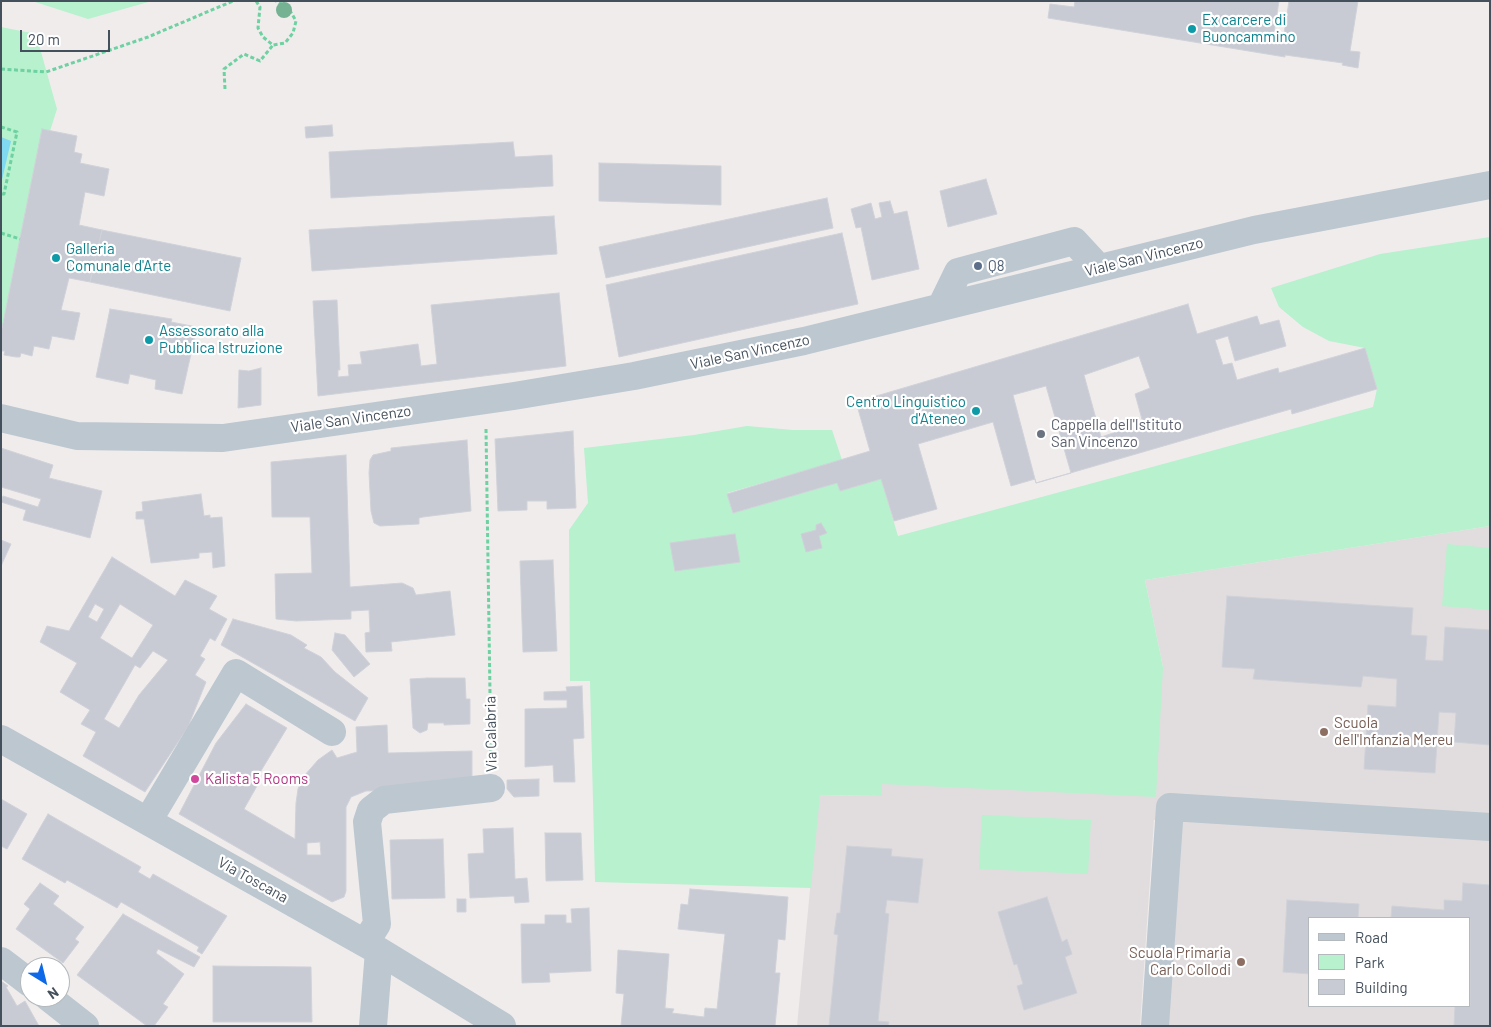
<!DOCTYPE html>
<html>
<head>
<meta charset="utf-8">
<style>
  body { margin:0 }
  #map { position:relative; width:1491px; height:1027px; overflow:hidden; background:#f0ecec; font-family:Barlow,sans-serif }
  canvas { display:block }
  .frame { position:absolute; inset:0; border:2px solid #44505b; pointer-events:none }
  .legend { position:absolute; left:1308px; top:917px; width:162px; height:90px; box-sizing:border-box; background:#fff; border:1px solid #b4b9bd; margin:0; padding:6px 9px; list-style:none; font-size:15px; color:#44505b }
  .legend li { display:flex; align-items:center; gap:10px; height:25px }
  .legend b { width:25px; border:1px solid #b4b9bd }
  .north { position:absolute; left:20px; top:957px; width:50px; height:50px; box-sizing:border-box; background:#fff; border:1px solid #b4b9bd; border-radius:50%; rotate:144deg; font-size:14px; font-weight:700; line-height:20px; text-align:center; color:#44505b }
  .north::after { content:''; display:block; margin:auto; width:18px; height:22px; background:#0d69e8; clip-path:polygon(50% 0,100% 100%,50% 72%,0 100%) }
  .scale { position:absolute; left:20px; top:30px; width:90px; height:22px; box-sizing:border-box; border:2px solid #44505b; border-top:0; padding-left:6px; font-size:15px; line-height:18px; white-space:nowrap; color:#44505b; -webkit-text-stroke:4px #fff; paint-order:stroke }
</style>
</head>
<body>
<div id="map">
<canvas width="1491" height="1027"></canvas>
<div class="frame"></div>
<ul class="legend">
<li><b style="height:6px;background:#bcc7d0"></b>Road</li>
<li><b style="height:14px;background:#b7f1ce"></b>Park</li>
<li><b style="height:14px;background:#c8cbd3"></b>Building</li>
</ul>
<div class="north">N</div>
<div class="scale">20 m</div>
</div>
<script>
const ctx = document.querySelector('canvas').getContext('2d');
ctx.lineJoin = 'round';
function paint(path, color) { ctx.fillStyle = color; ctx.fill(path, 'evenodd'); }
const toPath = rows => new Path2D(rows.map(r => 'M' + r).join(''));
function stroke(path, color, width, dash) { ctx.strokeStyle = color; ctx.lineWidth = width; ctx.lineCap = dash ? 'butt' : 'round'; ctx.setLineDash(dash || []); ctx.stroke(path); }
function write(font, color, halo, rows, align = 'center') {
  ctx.font = font + ' Barlow,sans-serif'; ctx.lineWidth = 4.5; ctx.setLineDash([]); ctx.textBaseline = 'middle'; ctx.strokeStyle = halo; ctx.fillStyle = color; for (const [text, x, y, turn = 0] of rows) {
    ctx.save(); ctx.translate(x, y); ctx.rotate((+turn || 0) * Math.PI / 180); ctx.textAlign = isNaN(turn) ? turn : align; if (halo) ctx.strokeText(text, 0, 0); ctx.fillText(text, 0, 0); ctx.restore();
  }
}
paint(toPath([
  [1490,526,1490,1026,1167,1026,1182,823,1154,820,1140,1026,797,1026,819,795,882,796,882,784,1163,667,1145,580],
  [1310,918,1470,918,1470,1006,1310,1006]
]), '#e1ddde');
paint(toPath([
  [32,1,152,1,88,19],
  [1,27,36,34,57,109,50,131,42,130,1,333],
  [1490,237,1490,526,1145,580,1163,667,1156,797,882,784,882,796,820,795,811,888,595,882,590,681,570,681,569,530,588,503,584,448,694,435,747,426,793,430,832,430,842,460,727,493,733,513,837,483,840,491,881,479,898,536,1373,407,1377,389,1365,348,1329,341,1303,327,1279,307,1271,288,1380,254],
  [1447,544,1490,548,1490,610,1442,606],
  [982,815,1091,820,1088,874,979,869]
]), '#b7f1ce');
paint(toPath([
  [1,137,11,141,1,184]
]), '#81d8f1');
const building = toPath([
  [1075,1,1279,1,1273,39,1283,40,1289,1,1358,1,1350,51,1360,52,1358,68,1342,65,1343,63,1285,55,1285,57,1048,18,1050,4,1074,7,1075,1],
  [332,125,333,136,306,138,305,127,332,125],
  [42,129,77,136,74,152,82,154,80,163,109,169,104,196,85,192,79,225,102,230,90,282,69,278,61,310,80,313,74,340,52,336,49,349,34,346,32,356,21,353,20,357,16,357,4,355,5,351,1,351,1,333,42,129],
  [513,142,515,157,552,155,553,186,331,198,329,152,513,142],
  [599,163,721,166,721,205,599,201,599,163],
  [986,179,997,214,948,227,940,191,986,179],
  [827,198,833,228,606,278,599,247,827,198],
  [890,201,894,214,907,211,919,269,872,280,861,227,856,228,851,209,871,203,875,219,882,217,879,203,890,201],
  [554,216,557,254,312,271,309,230,554,216],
  [102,230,241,258,230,311,90,282,102,230],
  [842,233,858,304,619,357,606,285,842,233],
  [559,293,566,366,318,396,313,301,337,300,340,370,338,370,338,377,349,376,348,365,362,364,360,352,418,344,421,366,437,364,431,305,559,293],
  [1188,304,1197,334,1257,316,1260,325,1279,320,1286,346,1235,361,1228,336,1215,340,1223,365,1232,363,1237,380,1278,368,1279,373,1365,348,1377,389,1292,414,1291,409,1036,483,1035,479,1011,486,993,422,918,444,937,509,894,521,881,479,840,491,837,483,733,513,727,494,870,451,856,402,1188,304],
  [1139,356,1150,388,1135,394,1143,423,1101,437,1084,375,1139,356],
  [110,309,172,319,171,322,197,327,182,394,155,389,156,380,130,374,128,384,96,377,110,309],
  [261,368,261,405,238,408,239,370,249,371,261,368],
  [1046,386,1071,473,1036,483,1013,395,1046,386],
  [573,431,576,508,547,509,547,501,527,501,527,510,498,511,495,439,573,431],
  [467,440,471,511,423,517,419,518,419,524,380,526,374,523,371,511,369,473,370,460,373,455,391,451,391,448,467,440],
  [1,448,53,465,49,478,102,491,90,538,23,520,26,510,1,502,3,496,38,507,41,499,1,487,1,448],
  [346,455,350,587,402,583,413,588,416,595,450,591,455,635,391,642,392,651,366,652,365,633,370,632,369,610,351,611,351,619,296,621,276,619,275,574,312,573,310,517,272,517,271,462,346,455],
  [201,494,204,516,210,515,210,518,222,517,225,566,213,568,212,552,199,553,199,558,151,563,144,519,136,519,136,512,143,511,142,502,201,494],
  [821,523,827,533,819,536,822,548,806,552,801,534,816,530,816,525,821,523],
  [735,534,740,562,675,571,670,543,735,534],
  [1,540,11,544,1,566,1,540],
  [112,557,175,596,185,580,217,596,209,609,227,619,215,641,210,638,200,656,205,659,195,675,206,682,188,727,145,792,83,756,96,732,81,724,90,710,60,692,77,663,40,642,47,626,69,631,112,557],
  [95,604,104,609,97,622,88,617,95,604],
  [120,604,153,625,132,658,100,638,120,604],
  [153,651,168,660,139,695,119,728,104,719,135,665,140,668,153,651],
  [553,560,557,651,523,652,520,561,553,560],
  [1227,596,1413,608,1411,635,1427,636,1425,660,1443,661,1445,627,1490,630,1490,745,1454,742,1456,713,1439,712,1435,773,1364,769,1368,705,1396,707,1397,679,1363,676,1361,687,1253,679,1255,669,1222,667,1227,596],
  [233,619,291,635,307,645,304,648,321,657,335,672,368,698,355,721,221,645,233,619],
  [335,633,345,635,370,664,354,677,332,650,335,633],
  [427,678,465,678,466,699,470,699,470,724,444,725,444,723,428,723,427,730,420,733,413,728,410,679,427,678],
  [582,686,584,738,573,739,575,782,554,782,553,765,525,767,525,709,567,708,567,700,544,700,544,692,567,691,566,687,582,686],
  [246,704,287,728,253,784,257,786,244,809,295,839,296,803,298,789,304,776,318,760,332,750,337,758,357,752,356,727,387,725,388,753,472,751,472,788,366,791,351,797,346,807,346,891,344,897,332,902,179,814,216,743,246,704],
  [320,842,321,855,307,855,307,843,320,842],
  [539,779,539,796,514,797,507,789,507,780,539,779],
  [1,799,27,814,7,849,1,846,1,799],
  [48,814,141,867,138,872,150,879,153,874,227,916,202,954,197,951,199,947,121,902,117,908,67,880,65,883,22,859,48,814],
  [513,828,515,879,527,878,529,902,515,903,514,896,470,898,468,854,484,853,483,829,513,828],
  [545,833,581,833,583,880,546,881,545,833],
  [443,839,445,898,392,899,390,840,443,839],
  [847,846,892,849,891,856,923,859,918,903,887,900,885,913,889,914,878,1021,889,1022,888,1026,829,1026,838,935,834,934,837,913,840,913,847,846],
  [40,883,59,896,53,904,84,927,75,939,79,942,63,963,16,929,30,909,24,904,40,883],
  [1463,883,1490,885,1490,1026,1454,1026,1455,1006,1470,1006,1470,918,1391,918,1392,906,1444,910,1444,900,1462,901,1463,883],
  [690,889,788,897,785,940,778,939,775,973,780,973,775,1026,621,1026,624,994,616,993,618,950,669,954,665,1008,674,1009,672,1013,704,1017,705,1008,717,1009,725,934,678,929,681,904,688,905,690,889],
  [1047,897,1062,942,1067,939,1072,954,1065,957,1077,993,1024,1010,1017,986,1023,984,1017,964,1014,965,998,912,1047,897],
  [457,899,466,899,466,912,457,912,457,899],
  [1287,900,1359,904,1358,918,1310,918,1310,974,1283,972,1287,900],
  [589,908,591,971,549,973,550,982,522,983,521,924,545,924,545,915,566,915,566,923,572,923,571,909,589,908],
  [123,914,200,957,194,967,158,949,156,953,184,974,163,1004,168,1007,154,1026,147,1026,77,975,123,914],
  [213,966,311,967,312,1022,213,1022,213,966],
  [1,981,8,986,6,987,17,1006,25,1001,39,1026,1,1026,1,981]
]);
paint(building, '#c8cbd3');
stroke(building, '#d0d2d9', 1);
stroke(toPath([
  [256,1,260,7,258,28,263,37,273,45,285,43,293,33,296,21,289,9,276,1],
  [1,69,46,72,148,37,233,1],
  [225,89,224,69,244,54,260,61,273,45],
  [1,127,17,132,4,194,1,194],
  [1,233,20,239],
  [486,429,491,760]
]), '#6dd1a1', 3, [4, 2.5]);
stroke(toPath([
  [941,307,958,272,1074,241,1099,268],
  [1,418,77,436,223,438,514,396,634,376,804,341,1254,230,1490,185],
  [1,739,379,951,502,1026],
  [148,821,236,673,332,732],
  [365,943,377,924,367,822,371,810,384,800,491,788],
  [1,961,30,983],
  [48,997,85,1026],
  [373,1026,379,951],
  [1155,1026,1170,807,1490,827]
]), '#bcc7d0', 28);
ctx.fillStyle = '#75b193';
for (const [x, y] of [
  [284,10]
]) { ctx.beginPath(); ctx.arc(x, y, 8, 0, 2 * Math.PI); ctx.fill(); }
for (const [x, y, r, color] of [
  [1192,29,5,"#0f9aa8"],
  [56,258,5,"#0f9aa8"],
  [978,266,5,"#5c6f8a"],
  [149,340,5,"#0f9aa8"],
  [976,411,5,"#0f9aa8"],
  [1041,434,5,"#6b7280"],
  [1324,732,5,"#8d6e63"],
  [195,779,5,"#d1479c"],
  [1241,962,5,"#8d6e63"]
]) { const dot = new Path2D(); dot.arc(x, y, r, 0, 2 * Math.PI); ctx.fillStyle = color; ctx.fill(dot); stroke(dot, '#fff', 2); }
write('15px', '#0d838f', '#fff', [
  ["Ex carcere di",1202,20],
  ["Buoncammino",1202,37],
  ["Galleria",66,249],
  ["Comunale d'Arte",66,266],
  ["Assessorato alla",159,331],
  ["Pubblica Istruzione",159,348],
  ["Centro Linguistico",966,402,"right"],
  ["d'Ateneo",966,419,"right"]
], 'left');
write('15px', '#44505b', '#fff', [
  ["Viale San Vincenzo",1144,257,-14],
  ["Viale San Vincenzo",750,352,-12],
  ["Viale San Vincenzo",351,419,-8],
  ["Via Calabria",491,734,-91],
  ["Via Toscana",253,880,29]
]);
write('15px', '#4e5e75', '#fff', [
  ["Q8",988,266]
], 'left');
write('15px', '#5b616d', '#fff', [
  ["Cappella dell'Istituto",1051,425],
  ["San Vincenzo",1051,442]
], 'left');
write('15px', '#785e54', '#fff', [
  ["Scuola",1334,723],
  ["dell'Infanzia Mereu",1334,740],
  ["Scuola Primaria",1231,953,"right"],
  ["Carlo Collodi",1231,970,"right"]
], 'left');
write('15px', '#b23c85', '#fff', [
  ["Kalista 5 Rooms",205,779]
], 'left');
</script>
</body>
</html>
